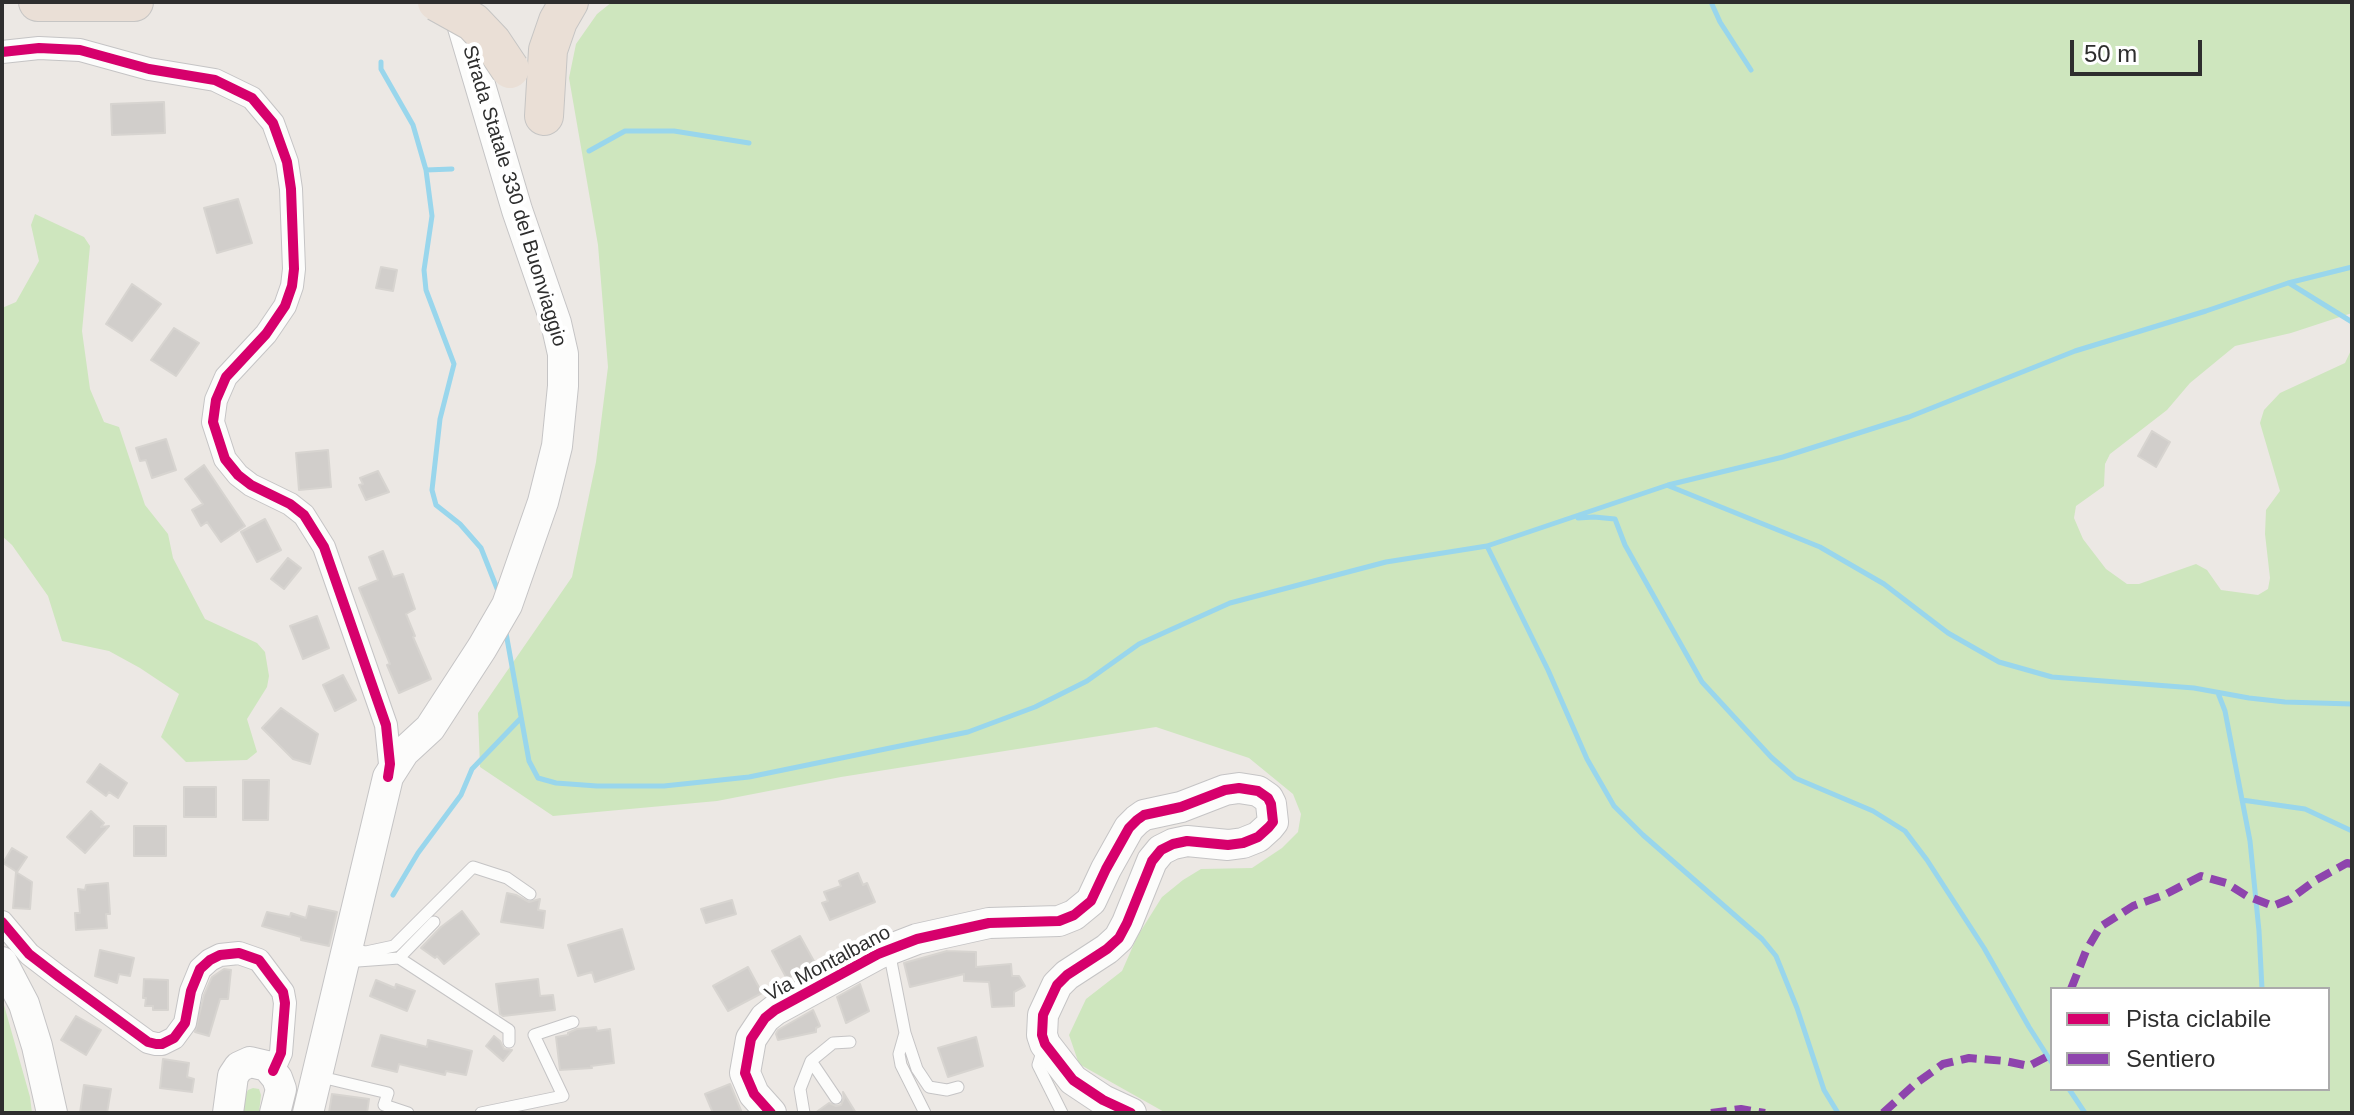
<!DOCTYPE html>
<html>
<head>
<meta charset="utf-8">
<style>
  body { margin:0 }
  #map { position:relative; width:2354px; height:1115px; overflow:hidden; background:#ece8e4; font-family:Helvetica,sans-serif }
  canvas { display:block }
  .frame { position:absolute; inset:0; border:4px solid #2e2e2e; pointer-events:none }
  .legend { position:absolute; left:2050px; top:987px; width:280px; height:104px; box-sizing:border-box; background:#fff; border:2px solid #ababab; margin:0; padding:10px 14px; list-style:none; font-size:24px; color:#2e2e2e }
  .legend li { display:flex; align-items:center; gap:16px; height:40px }
  .legend b { width:40px; border:2px solid #ababab }
  .scale { position:absolute; left:2070px; top:40px; width:132px; height:36px; box-sizing:border-box; border:4px solid #2e2e2e; border-top:0; padding-left:10px; font-size:24px; line-height:28px; white-space:nowrap; color:#2e2e2e; -webkit-text-stroke:6px #fff; paint-order:stroke }
</style>
</head>
<body>
<div id="map">
<canvas width="2354" height="1115"></canvas>
<div class="frame"></div>
<ul class="legend">
<li><b style="height:10px;background:#d6006c"></b>Pista ciclabile</li>
<li><b style="height:10px;background:#8e44ad"></b>Sentiero</li>
</ul>
<div class="scale">50 m</div>
</div>
<script>
const ctx = document.querySelector('canvas').getContext('2d');
ctx.lineJoin = 'round';
function paint(path, color) { ctx.fillStyle = color; ctx.fill(path, 'evenodd'); }
const toPath = rows => new Path2D(rows.map(r => 'M' + r).join(''));
function stroke(path, color, width, dash) { ctx.strokeStyle = color; ctx.lineWidth = width; ctx.lineCap = dash ? 'butt' : 'round'; ctx.setLineDash(dash || []); ctx.stroke(path); }
function write(font, color, halo, rows, align = 'center') {
  ctx.font = font + ' Helvetica,sans-serif'; ctx.lineWidth = 8; ctx.setLineDash([]); ctx.textBaseline = 'middle'; ctx.strokeStyle = halo; ctx.fillStyle = color; for (const [text, x, y, turn = 0] of rows) {
    ctx.save(); ctx.translate(x, y); ctx.rotate((+turn || 0) * Math.PI / 180); ctx.textAlign = isNaN(turn) ? turn : align; if (halo) ctx.strokeText(text, 0, 0); ctx.fillText(text, 0, 0); ctx.restore();
  }
}
paint(toPath([
  [612,2,2352,2,2352,313,2291,333,2235,346,2190,383,2167,410,2110,454,2105,464,2104,486,2076,506,2074,518,2083,539,2106,569,2127,584,2139,584,2196,564,2207,570,2221,590,2258,595,2268,589,2270,578,2265,534,2266,510,2280,491,2260,423,2264,410,2280,393,2345,363,2352,348,2352,1113,1166,1113,1079,1064,1069,1035,1086,999,1122,971,1137,937,1162,897,1183,880,1201,869,1252,868,1282,848,1298,832,1301,814,1293,794,1249,758,1156,727,841,777,717,801,553,816,480,767,478,713,572,577,596,462,608,367,598,245,569,78,576,44,597,14],
  [2052,989,2328,989,2328,1089,2052,1089],
  [35,214,84,237,90,246,82,331,90,389,104,422,119,427,145,505,168,534,173,558,205,619,257,643,265,652,269,676,267,687,247,719,257,752,247,760,186,762,161,737,179,694,140,668,109,651,62,641,48,596,12,545,2,536,2,308,16,302,39,261,31,225],
  [2,998,30,1097,32,1113,2,1113],
  [253,1088,259,1089,261,1095,259,1113,241,1113,245,1096,248,1090]
]), '#cee6be');
stroke(toPath([
  [1711,2,1720,22,1751,70],
  [381,62,381,69,413,125,426,170,432,216,424,270,426,290,454,364,440,419,432,490,436,505,460,524,481,548,498,591],
  [589,151,625,131,674,131,749,143],
  [426,170,452,169],
  [2289,283,2352,322],
  [1669,486,1820,547,1884,584,1948,633,1999,662,2052,677,2194,688,2249,698,2285,702,2352,704],
  [1578,518,1594,517,1615,519,1625,545,1702,682,1771,757,1795,778,1873,811,1905,831,1927,860,1984,948,2029,1027,2052,1063],
  [1487,546,1548,670,1587,759,1614,806,1643,835,1762,939,1776,956,1797,1008,1824,1090,1838,1113],
  [506,633,529,761,538,778,556,783,597,786,664,786,749,777,968,732,1035,707,1087,681,1139,644,1230,603,1386,562,1487,546,1668,485,1783,457,1909,417,2075,351,2206,311,2288,283,2352,267],
  [2218,693,2225,711,2250,841,2259,931,2262,989],
  [2242,800,2305,809,2352,831],
  [393,895,418,853,461,795,472,769,520,719],
  [2069,1089,2085,1113]
]), '#99d6ec', 5);
const building = toPath([
  [164,102,165,133,112,135,111,104,164,102],
  [238,199,252,243,217,253,204,208,238,199],
  [381,267,397,270,393,291,376,288,381,267],
  [132,284,161,304,132,341,106,324,132,284],
  [174,328,199,343,176,376,151,360,174,328],
  [2152,431,2170,442,2156,467,2138,456,2152,431],
  [166,439,176,470,152,478,146,460,140,461,136,448,166,439],
  [328,450,331,487,299,490,296,453,328,450],
  [204,465,245,526,221,542,207,522,201,526,192,510,203,504,185,479,204,465],
  [378,471,389,492,366,500,359,485,363,484,360,478,378,471],
  [265,519,281,550,257,562,241,532,265,519],
  [383,551,393,577,403,574,415,609,406,614,415,636,413,637,431,679,399,693,387,665,390,664,359,588,378,580,369,557,383,551],
  [288,558,301,568,284,589,271,579,288,558],
  [317,616,329,648,303,659,290,626,317,616],
  [343,675,356,700,335,711,323,685,343,675],
  [281,708,318,734,310,764,293,759,262,728,281,708],
  [100,764,127,783,118,798,109,792,106,796,87,782,100,764],
  [243,780,269,780,268,820,243,820,243,780],
  [184,787,216,787,216,817,184,817,184,787],
  [91,811,104,823,101,827,109,826,85,853,67,837,91,811],
  [134,826,166,826,166,856,134,856,134,826],
  [12,848,27,857,17,872,3,863,12,848],
  [16,872,32,882,30,909,13,908,16,872],
  [858,873,863,885,867,883,875,902,830,920,822,903,828,901,824,892,841,886,839,881,858,873],
  [108,883,110,914,106,914,107,928,76,930,75,913,80,913,78,889,85,890,86,885,108,883],
  [507,893,516,895,529,902,540,899,538,910,545,911,543,928,501,922,507,893],
  [732,900,736,914,706,923,701,909,732,900],
  [309,906,337,912,329,946,301,940,301,937,262,926,267,912,290,917,291,913,306,918,309,906],
  [462,911,479,934,444,964,437,956,435,958,421,948,441,927,462,911],
  [622,929,634,969,595,982,592,972,578,976,568,945,622,929],
  [800,936,815,963,787,979,772,951,800,936],
  [100,950,134,958,130,976,119,974,117,983,95,976,100,950],
  [947,951,976,952,976,967,1011,964,1012,976,1019,976,1025,986,1014,992,1014,1006,992,1007,989,982,964,981,964,974,910,987,904,963,947,951],
  [748,967,762,993,728,1011,713,986,748,967],
  [224,969,231,970,228,999,220,999,209,1036,195,1032,204,995,212,977,224,969],
  [144,979,168,980,168,1010,153,1010,153,1006,145,1006,146,998,143,998,144,979],
  [538,979,540,996,553,995,555,1010,503,1016,500,1014,496,984,538,979],
  [376,980,395,988,396,984,415,991,407,1011,370,996,376,980],
  [860,984,869,1011,846,1023,837,997,860,984],
  [813,1010,820,1026,816,1028,816,1032,778,1040,776,1034,778,1030,813,1010],
  [76,1016,101,1030,86,1055,61,1040,76,1016],
  [596,1027,597,1031,610,1029,614,1063,591,1066,592,1068,560,1070,556,1037,568,1035,568,1033,577,1029,596,1027],
  [381,1035,427,1047,428,1040,472,1051,466,1075,446,1071,445,1075,399,1064,397,1072,372,1066,381,1035],
  [494,1036,500,1041,504,1049,512,1050,503,1061,486,1046,494,1036],
  [976,1037,983,1066,948,1077,938,1048,976,1037],
  [163,1059,189,1063,187,1077,194,1079,192,1092,160,1088,163,1059],
  [730,1084,742,1113,713,1113,705,1094,730,1084],
  [84,1085,111,1089,107,1113,80,1113,84,1085],
  [843,1092,856,1113,815,1113,829,1103,836,1106,841,1105,844,1098,843,1092],
  [332,1094,369,1099,367,1113,329,1113,332,1094]
]);
paint(building, '#d1cecb');
stroke(building, '#d7d4d0', 2);
const lane = toPath([
  [348,948,366,952,394,946,473,867,507,878,530,894],
  [889,951,905,1033,899,1054,901,1065,925,1113],
  [399,958,434,922],
  [344,962,399,958,509,1030,509,1042],
  [905,1033,917,1069,929,1087,947,1090,958,1087],
  [1043,1049,1038,1065,1062,1113],
  [811,1061,833,1043,850,1042],
  [317,1076,388,1093,384,1105,408,1113],
  [481,1113,563,1096,534,1035,573,1022],
  [804,1113,800,1089,811,1061,836,1098]
]);
const street = toPath([
  [2,52,39,48,80,50,149,69,215,80,252,98,273,123,287,162,291,189,294,269,292,286,285,306,266,334,226,377,216,400,213,422,225,459,238,475,251,485,290,504,304,515,324,547,386,725,390,764,388,777],
  [2,922,29,954,59,977,148,1042,156,1044,162,1044,174,1038,185,1023,191,991,200,969,210,960,220,955,239,953,259,960,283,992,285,1003,281,1053,273,1071]
]);
const secondary = toPath([
  [2,962,24,1004,37,1046,52,1113],
  [228,1113,233,1076,239,1067,250,1062,267,1066,277,1078,281,1089,275,1113],
  [308,1113,388,777,404,752,430,728,482,648,507,605,543,502,557,446,563,386,563,354,556,323,517,210,457,7],
  [771,1113,754,1094,745,1073,751,1039,765,1018,775,1010,878,954,917,939,989,923,1059,921,1074,915,1091,901,1106,869,1129,828,1137,820,1144,815,1181,807,1225,790,1239,788,1258,791,1268,798,1271,804,1273,822,1269,827,1258,837,1243,843,1228,845,1187,841,1173,844,1161,850,1152,861,1127,923,1119,938,1107,949,1067,975,1057,985,1043,1015,1042,1035,1045,1044,1073,1080,1103,1100,1131,1113]
]);
const highway = toPath([
  [38,2,134,2],
  [544,116,548,50,558,21,569,2]
]);
stroke(lane, '#c5c4c5', 13);
stroke(street, '#c5c4c5', 24);
stroke(secondary, '#c5c4c5', 32);
stroke(highway, '#c6c5c4', 40);
stroke(lane, '#fcfcfb', 11);
stroke(street, '#fcfcfb', 22);
stroke(secondary, '#fcfcfb', 30);
stroke(highway, '#eadfd6', 38);
const highwayBridge = toPath([
  [437,2,473,22,492,42,510,69]
]);
stroke(highwayBridge, '#c6c5c4', 40, []);
stroke(highwayBridge, '#eadfd6', 38);
stroke(toPath([
  [2071,989,2086,951,2100,927,2133,906,2164,895,2201,876,2226,883,2247,896,2273,906,2290,899,2316,880,2347,863,2352,864],
  [1711,1113,1741,1109,1765,1113],
  [1883,1113,1915,1084,1943,1064,1969,1058,2005,1061,2029,1066,2052,1054]
]), '#8e44ad', 8, [16, 8]);
stroke(toPath([
  [2,52,39,48,80,50,149,69,215,80,252,98,273,123,287,162,291,189,294,269,292,286,285,306,266,334,226,377,216,400,213,422,225,459,238,475,251,485,290,504,304,515,324,547,386,725,390,764,388,777],
  [2,922,29,954,59,977,148,1042,156,1044,162,1044,174,1038,185,1023,191,991,200,969,210,960,220,955,239,953,259,960,283,992,285,1003,281,1053,273,1071],
  [771,1113,754,1094,745,1073,751,1039,765,1018,775,1010,878,954,917,939,989,923,1059,921,1074,915,1091,901,1106,869,1129,828,1137,820,1144,815,1181,807,1225,790,1239,788,1258,791,1268,798,1271,804,1273,822,1269,827,1258,837,1243,843,1228,845,1187,841,1173,844,1161,850,1152,861,1127,923,1119,938,1107,949,1067,975,1057,985,1043,1015,1042,1035,1045,1044,1073,1080,1103,1100,1131,1113]
]), '#d6006c', 10);
write('20px', '#2e2e2e', '#fff', [
  ["Strada Statale 330 del Buonviaggio",514,196,73],
  ["Via Montalbano",828,964,-28]
]);
</script>
</body>
</html>
